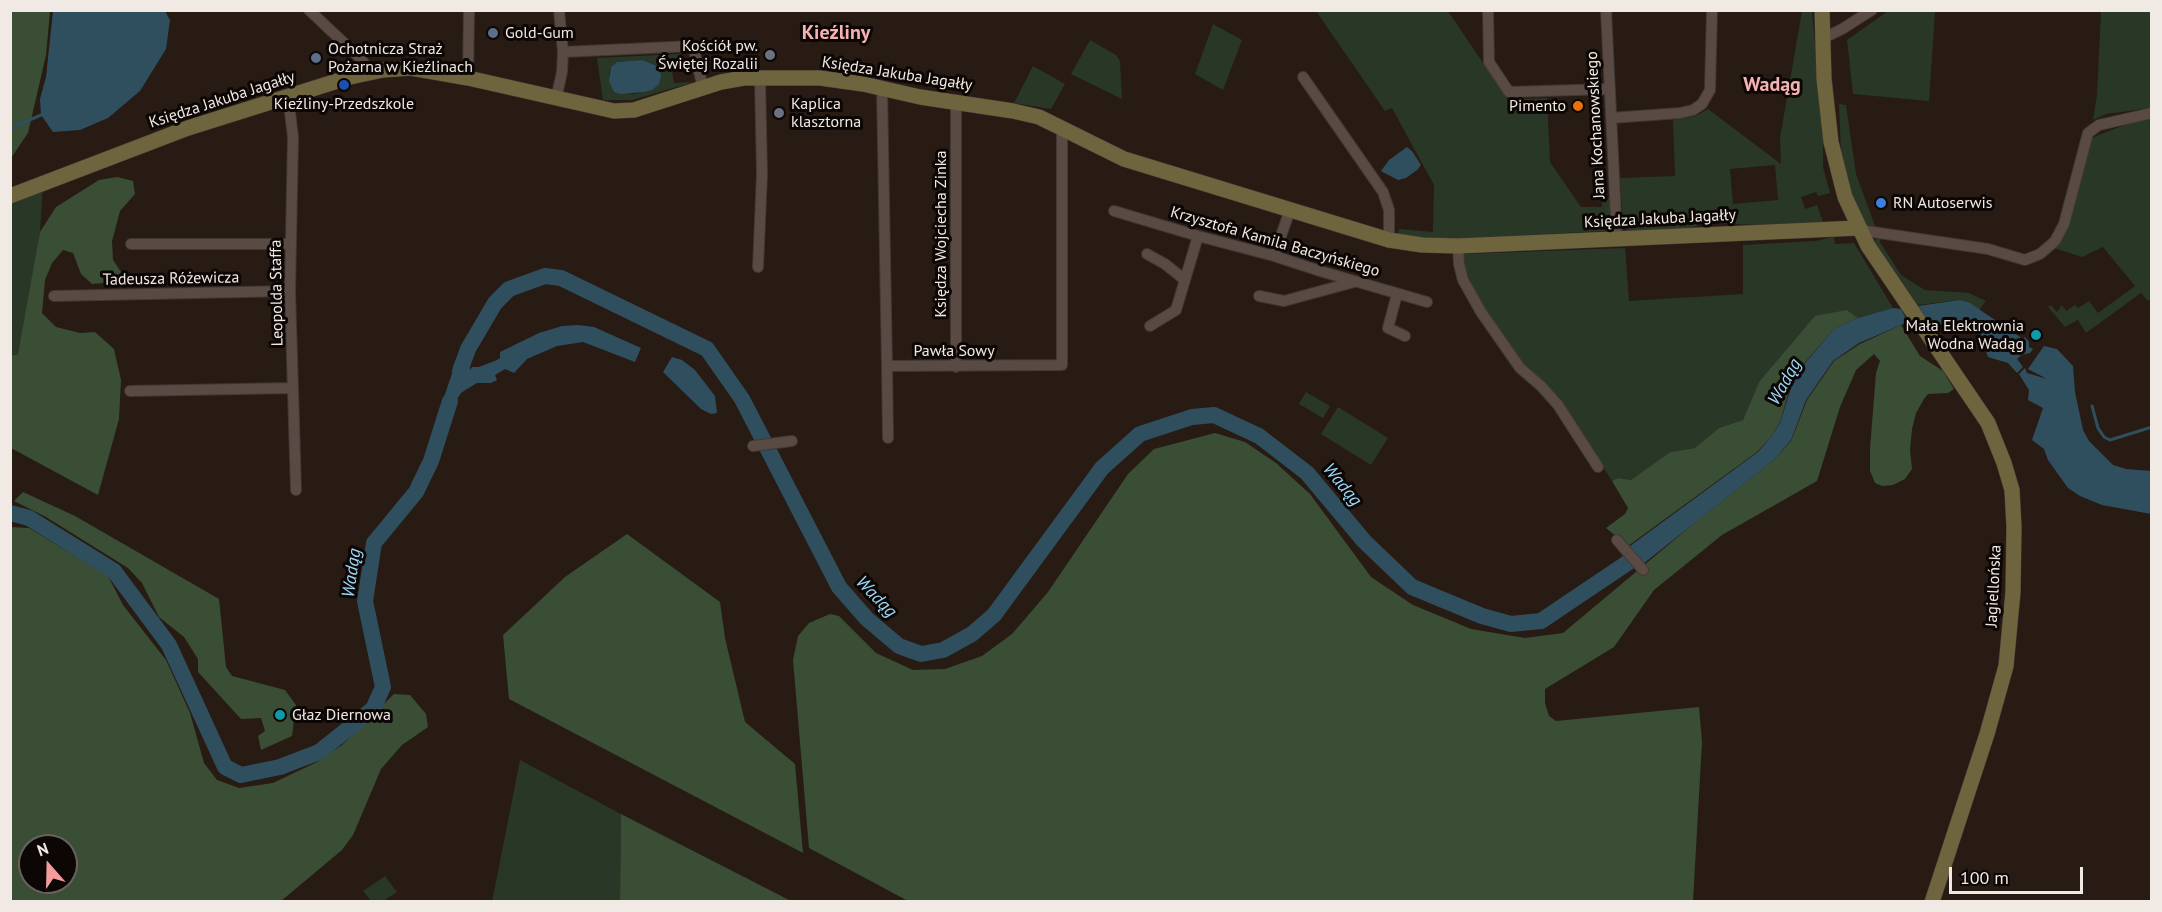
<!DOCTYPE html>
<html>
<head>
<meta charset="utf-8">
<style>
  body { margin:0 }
  #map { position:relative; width:2162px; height:912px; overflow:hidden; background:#271b14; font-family:"PT Sans",sans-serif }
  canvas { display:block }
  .frame { position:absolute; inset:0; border:12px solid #f1e9e4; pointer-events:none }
  .north { position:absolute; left:18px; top:834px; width:60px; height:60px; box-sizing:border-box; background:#0c0705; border:2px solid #68615e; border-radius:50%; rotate:340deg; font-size:16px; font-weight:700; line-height:24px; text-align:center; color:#f1e9e4 }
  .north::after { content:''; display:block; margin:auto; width:21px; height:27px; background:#f59b9d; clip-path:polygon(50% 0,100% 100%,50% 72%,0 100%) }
  .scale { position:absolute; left:1949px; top:867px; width:134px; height:27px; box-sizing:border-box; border:3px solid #f1e9e4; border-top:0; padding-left:8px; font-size:18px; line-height:21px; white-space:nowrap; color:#f1e9e4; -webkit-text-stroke:4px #0c0705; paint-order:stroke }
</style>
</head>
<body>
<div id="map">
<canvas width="2162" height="912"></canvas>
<div class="frame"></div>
<div class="north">N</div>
<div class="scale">100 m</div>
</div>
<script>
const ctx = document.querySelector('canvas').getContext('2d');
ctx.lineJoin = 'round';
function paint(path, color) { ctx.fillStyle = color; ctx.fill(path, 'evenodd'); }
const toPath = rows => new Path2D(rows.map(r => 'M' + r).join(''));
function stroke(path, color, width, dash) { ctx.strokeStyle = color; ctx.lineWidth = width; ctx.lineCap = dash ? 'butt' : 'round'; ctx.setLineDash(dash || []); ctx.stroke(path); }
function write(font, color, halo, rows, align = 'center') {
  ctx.font = font + ' "PT Sans",sans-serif'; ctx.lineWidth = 6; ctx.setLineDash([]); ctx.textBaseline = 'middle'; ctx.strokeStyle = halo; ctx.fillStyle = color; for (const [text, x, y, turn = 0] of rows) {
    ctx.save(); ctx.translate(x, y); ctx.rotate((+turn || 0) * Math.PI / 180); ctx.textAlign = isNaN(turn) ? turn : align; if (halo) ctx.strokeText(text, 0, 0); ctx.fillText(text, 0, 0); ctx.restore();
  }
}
paint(toPath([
  [1316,11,1448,11,1508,100,1547,98,1550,162,1581,207,1602,207,1602,198,1610,198,1611,224,1604,231,1433,240,1398,236,1399,229,1433,232,1434,185,1392,108,1385,111],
  [1802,11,1812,11,1823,135,1823,167,1830,193,1818,196,1816,192,1801,197,1805,209,1817,205,1823,222,1760,225,1705,223,1688,229,1633,231,1627,230,1623,226,1620,178,1675,176,1673,120,1696,116,1708,109,1781,164,1780,138],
  [1775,165,1778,200,1733,204,1730,169],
  [1888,11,1935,11,1929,101,1853,94,1847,40],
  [2101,11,2151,11,2151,108,2106,114,2093,120,2097,95],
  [1213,24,1242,40,1223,90,1195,74],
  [1090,40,1116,55,1120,61,1122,99,1071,74],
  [680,54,680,64,671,65,674,83,694,82,632,100,603,100,597,58],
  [642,60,652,90,634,94,614,92,609,73,611,67,617,62],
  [1033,66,1065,84,1051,109,1014,103],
  [1839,104,1846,105,1856,174,1875,226,1865,225,1848,183,1841,152],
  [2151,118,2151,299,2148,301,2141,293,2086,333,2078,320,2065,327,2048,307,2051,305,2057,312,2062,305,2066,311,2075,305,2078,308,2089,301,2098,313,2135,286,2103,247,2082,257,2054,248,2091,139,2096,136,2138,120],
  [43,184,40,232,33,279,18,354,11,356,11,196],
  [1834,237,1835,244,1854,243,1893,308,1858,318,1847,310,1759,382,1743,420,1719,428,1695,448,1670,452,1631,480,1618,478,1612,481,1562,402,1523,365,1480,303,1466,279,1463,254,1625,248,1629,301,1743,294,1743,245,1815,241],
  [1881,238,1880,242,1901,275,1925,290,1969,293,1986,301,1979,310,1960,300,1917,305,1874,241,1876,239],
  [1306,392,1330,406,1323,418,1299,404],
  [1338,407,1388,438,1371,465,1321,434],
  [520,760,621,814,620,901,492,902],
  [385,876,397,892,383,901,371,901,363,891]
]), '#293826');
paint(toPath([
  [11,10,50,11,46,55,28,133,11,158],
  [117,177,133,181,135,194,120,211,112,241,113,260,121,272,115,282,92,284,81,274,73,253,63,250,52,263,45,280,42,313,56,327,80,333,95,332,114,349,121,380,119,419,98,495,11,448,11,356,18,354,40,232,56,207,99,180],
  [1847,310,1858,318,1834,329,1794,375,1780,422,1771,437,1757,452,1628,546,1606,528,1625,514,1628,508,1612,481,1618,478,1631,480,1670,452,1695,448,1719,428,1743,420,1759,382,1815,316],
  [1901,325,1920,356,1943,371,1954,389,1948,393,1928,394,1924,399,1916,413,1912,429,1910,450,1912,469,1905,479,1893,485,1882,486,1875,483,1870,471,1870,449,1876,373,1880,361,1874,354,1856,370,1840,407,1817,481,1722,535,1654,590,1614,647,1545,689,1545,703,1549,716,1556,721,1699,707,1702,742,1693,901,908,901,809,848,793,660,798,636,809,623,830,614,839,616,876,653,913,670,945,669,982,656,1012,634,1048,592,1128,474,1154,449,1215,433,1245,442,1276,463,1310,494,1371,577,1413,605,1471,629,1525,638,1563,633,1698,520,1775,459,1791,441,1807,400,1834,361,1860,344],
  [23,492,75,516,219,599,226,667,232,676,285,690,296,705,292,736,261,750,258,736,265,731,261,718,241,719,198,672,198,659,184,637,159,617,142,583,128,568,46,517,14,501],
  [10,527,29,528,108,576,123,605,166,660,190,713,204,763,217,780,239,788,273,783,317,762,342,745,394,694,410,695,426,714,428,727,402,745,381,769,353,835,342,850,281,901,11,901],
  [30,846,66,846,66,882,30,882],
  [627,534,720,602,725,638,745,722,795,764,803,853,509,699,503,635,565,577],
  [621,814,791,901,620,901]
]), '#3a4e36');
paint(toPath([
  [53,11,165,11,170,20,166,49,140,91,108,118,80,130,53,132,41,115,40,99,46,77],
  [642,60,659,67,661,76,659,84,652,90,644,92,621,94,614,92,609,81,611,67,617,62],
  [1407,147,1412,151,1421,165,1417,170,1406,178,1398,180,1381,171,1389,160],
  [1960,300,1970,303,2023,339,2025,337,2029,342,2029,347,2033,349,2030,353,2021,355,2017,359,2023,367,2017,373,2008,363,1988,357,1979,330,1975,326,1961,323,1931,325,1918,306],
  [1893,308,1901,309,1908,322,1859,343,1833,361,1806,400,1791,440,1775,459,1643,564,1629,548,1630,546,1758,452,1771,437,1780,423,1795,375,1834,329,1858,318],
  [578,325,594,327,641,348,635,362,583,342,557,346,527,359,514,373,505,369,495,375,497,380,491,383,477,383,467,389,461,393,443,421,445,394,456,362,468,349,470,370,472,367,479,367,497,360,500,358,500,352,539,333,562,326],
  [2044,346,2057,349,2073,366,2075,392,2083,430,2089,441,2113,465,2126,469,2151,471,2151,514,2102,505,2080,496,2068,488,2048,460,2044,449,2032,440,2043,408,2028,400,2029,390,2019,374,2025,368,2027,373,2047,379,2028,369],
  [672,357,682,360,695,370,715,396,717,413,711,414,701,409,663,372]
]), '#2f4f5f');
stroke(toPath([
  [10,130,18,125,41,115],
  [2092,406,2098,428,2104,437,2110,440,2152,427]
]), '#2f4f5f', 3);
stroke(toPath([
  [460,371,468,349,495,303,509,289,545,276,561,278,707,349,742,399,839,587,867,619,899,646,921,654,943,650,972,634,994,615,1102,468,1140,434,1192,417,1214,415,1259,436,1307,473,1364,541,1412,587,1482,616,1511,624,1541,621,1648,549],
  [10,513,29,518,114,571,169,645,225,767,241,775,280,767,319,752,373,709,383,687,365,601,374,543,416,492,431,461,450,401]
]), '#2f4f5f', 16);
const street = toPath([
  [309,10,361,59,370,72],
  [1488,10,1489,62,1509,92,1610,89],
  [1606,10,1617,239],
  [1823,35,1830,35,1842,29,1872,10],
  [563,52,693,46,703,88],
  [1303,77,1383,192,1389,210,1389,240],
  [468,78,469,10],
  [882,89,887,366,1062,365,1062,129],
  [288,96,293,137,290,291,296,490],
  [556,99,562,72,563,52,559,10],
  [1611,118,1680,113,1693,110,1702,104,1710,90,1712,10],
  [1114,211,1198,236,1274,256,1320,271,1427,302],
  [1858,228,1866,231,1988,249,2025,260,2040,254,2055,241,2064,224,2088,133,2099,125,2152,113],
  [131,244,290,244],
  [1458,246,1459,264,1463,280,1481,312,1520,368,1541,386,1558,405,1598,467],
  [1147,254,1165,264,1185,280],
  [1274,256,1290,210],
  [758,267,762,174,760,78],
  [1397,294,1388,328,1405,336],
  [54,296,290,291],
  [1259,296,1284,301,1354,282],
  [1150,326,1176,310,1198,236],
  [887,366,888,438],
  [956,367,956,102],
  [130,391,293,388],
  [753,446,792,441],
  [1617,540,1643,570]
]);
const secondary = toPath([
  [1822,10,1824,79,1831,142,1845,197,1868,246,1988,423,2004,463,2012,490,2014,527,2013,592,2006,666,1987,734,1932,902],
  [10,196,188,128,350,77,383,70,411,68,468,78,614,111,634,110,721,82,744,78,820,78,863,84,920,97,1013,111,1039,117,1124,159,1389,240,1422,245,1458,246,1858,228]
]);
stroke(street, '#413834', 12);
stroke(secondary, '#413834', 16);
stroke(street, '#594b43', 10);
stroke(secondary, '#6e643d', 15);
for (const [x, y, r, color] of [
  [493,33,6,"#5c6f8a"],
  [770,55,6,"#6b7280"],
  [316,58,6,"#5c6f8a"],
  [344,85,6,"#1a4fb4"],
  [1578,106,6,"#e8710a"],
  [779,113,6,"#6b7280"],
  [1881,203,6,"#3f7fe0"],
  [2036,335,6,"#0f9aa8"],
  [280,715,6,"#0f9aa8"]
]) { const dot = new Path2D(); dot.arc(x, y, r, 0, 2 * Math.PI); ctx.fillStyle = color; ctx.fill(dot); stroke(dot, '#0c0705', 2); }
write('16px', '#f1e9e4', '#0c0705', [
  ["Gold-Gum",505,33],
  ["Kościół pw.",758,46,"right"],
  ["Świętej Rozalii",758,64,"right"],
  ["Ochotnicza Straż",328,49],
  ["Pożarna w Kieźlinach",328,67],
  ["Kieźliny-Przedszkole",344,104,"center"],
  ["Kaplica",791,104],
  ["klasztorna",791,122],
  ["Pimento",1566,106,"right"],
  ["RN Autoserwis",1893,203],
  ["Mała Elektrownia",2024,326,"right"],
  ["Wodna Wadąg",2024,344,"right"],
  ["Głaz Diernowa",292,715]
], 'left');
write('16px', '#f1e9e4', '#0c0705', [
  ["Księdza Jakuba Jagałły",897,74,9],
  ["Księdza Jakuba Jagałły",222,100,-18],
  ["Jana Kochanowskiego",1596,125,-93],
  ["Księdza Jakuba Jagałły",1660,219,-3],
  ["Księdza Wojciecha Zinka",941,234,-90],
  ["Krzysztofa Kamila Baczyńskiego",1275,242,16],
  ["Tadeusza Różewicza",171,279,-1],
  ["Leopolda Staffa",277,293,-91],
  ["Pawła Sowy",954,351],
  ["Jagiellońska",1994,586,-87]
]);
write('italic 18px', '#9ddafb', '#0c0705', [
  ["Wadąg",1785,382,-61],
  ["Wadąg",1342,485,50],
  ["Wadąg",352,573,-82],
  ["Wadąg",876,597,46]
]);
write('bold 20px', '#f6b1b2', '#0c0705', [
  ["Kieźliny",836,33],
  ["Wadąg",1772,85]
]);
</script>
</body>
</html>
